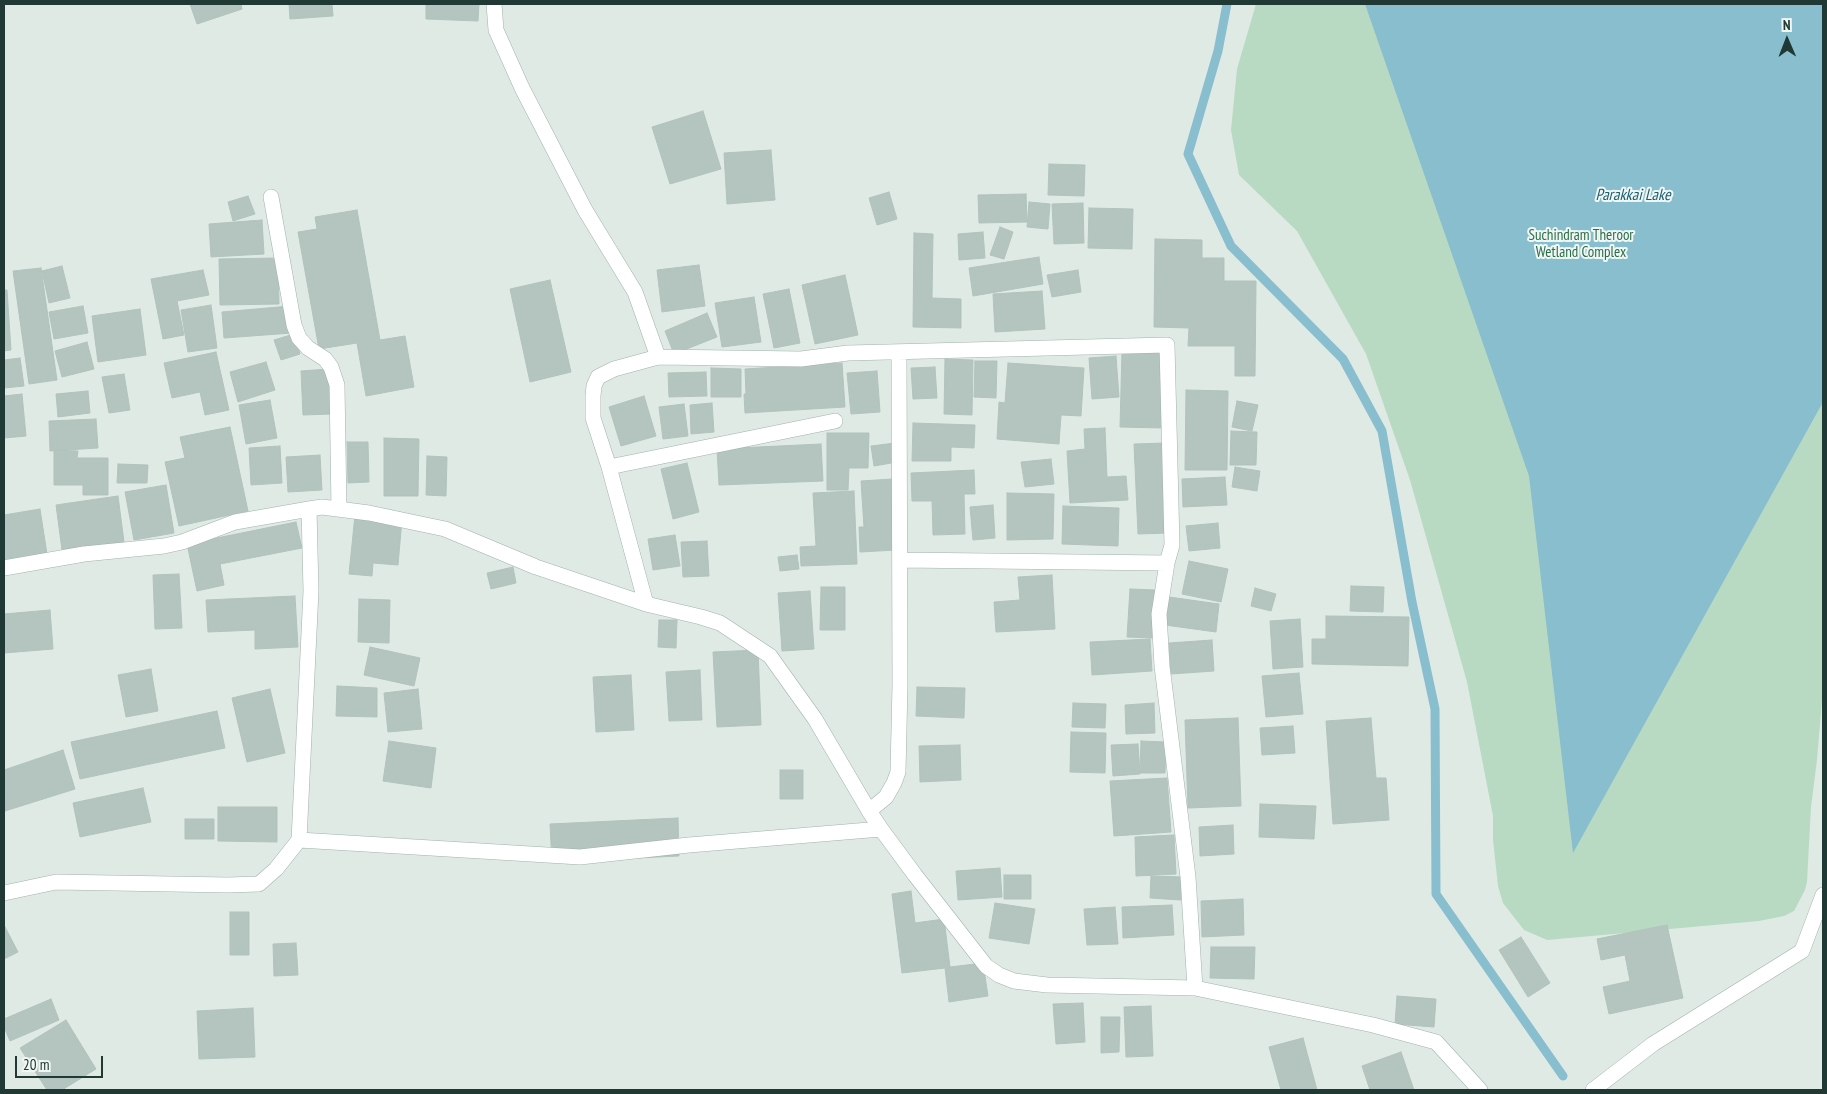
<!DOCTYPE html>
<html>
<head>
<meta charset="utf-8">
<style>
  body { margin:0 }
  #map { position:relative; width:1827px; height:1094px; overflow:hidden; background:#dfeae5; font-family:"PT Sans Narrow",sans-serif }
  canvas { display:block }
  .frame { position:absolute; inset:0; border:5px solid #203934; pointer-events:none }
  .north { position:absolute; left:1762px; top:15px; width:50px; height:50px; -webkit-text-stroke:4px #eff6f3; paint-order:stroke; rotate:359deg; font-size:14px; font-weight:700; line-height:20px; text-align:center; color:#203934 }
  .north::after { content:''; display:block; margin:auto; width:18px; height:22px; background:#203934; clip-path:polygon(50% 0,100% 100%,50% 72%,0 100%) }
  .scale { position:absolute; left:15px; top:1056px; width:88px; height:22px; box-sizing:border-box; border:2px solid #203934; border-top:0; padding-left:6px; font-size:15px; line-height:18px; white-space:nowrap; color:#203934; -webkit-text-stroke:4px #eff6f3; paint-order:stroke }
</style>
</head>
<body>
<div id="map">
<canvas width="1827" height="1094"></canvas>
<div class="frame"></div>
<div class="north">N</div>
<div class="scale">20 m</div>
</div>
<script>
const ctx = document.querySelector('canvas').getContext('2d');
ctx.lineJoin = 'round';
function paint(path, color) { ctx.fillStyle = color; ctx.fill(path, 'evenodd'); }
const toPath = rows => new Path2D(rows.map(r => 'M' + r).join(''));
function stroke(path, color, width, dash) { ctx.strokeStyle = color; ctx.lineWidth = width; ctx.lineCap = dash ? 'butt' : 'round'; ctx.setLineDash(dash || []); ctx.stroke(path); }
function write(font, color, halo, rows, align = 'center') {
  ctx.font = font + ' "PT Sans Narrow",sans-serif'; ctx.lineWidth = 4; ctx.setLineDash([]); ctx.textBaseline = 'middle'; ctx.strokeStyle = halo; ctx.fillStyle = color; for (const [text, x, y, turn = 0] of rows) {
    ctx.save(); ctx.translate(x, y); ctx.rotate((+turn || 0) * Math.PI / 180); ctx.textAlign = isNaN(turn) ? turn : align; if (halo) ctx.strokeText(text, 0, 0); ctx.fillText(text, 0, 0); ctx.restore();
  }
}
paint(toPath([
  [1256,4,1823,4,1823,688,1817,760,1811,807,1807,882,1805,890,1794,911,1784,916,1759,921,1547,940,1524,930,1503,903,1498,886,1493,840,1493,816,1467,682,1410,480,1366,354,1297,231,1239,175,1231,130,1237,69]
]), '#b8dac3');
paint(toPath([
  [1365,4,1823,4,1823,402,1573,853,1529,476]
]), '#88bece');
stroke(toPath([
  [1227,4,1218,51,1188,154,1231,246,1343,359,1382,431,1412,602,1435,709,1436,894,1563,1076]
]), '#88bece', 9);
const building = toPath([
  [190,4,241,4,242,9,197,24,190,4],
  [289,4,332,4,333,16,290,19,289,4],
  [426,4,479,4,478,21,426,19,426,4],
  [703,111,721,169,670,184,652,127,703,111],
  [771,150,775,200,727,204,724,153,771,150],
  [1049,164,1085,165,1084,196,1048,195,1049,164],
  [889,192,897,219,877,225,869,198,889,192],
  [1026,194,1027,222,979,223,978,195,1026,194],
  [248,196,255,214,233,221,228,202,248,196],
  [1029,202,1050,204,1048,229,1027,227,1029,202],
  [1083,203,1084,243,1054,244,1052,204,1083,203],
  [1089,208,1133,209,1132,249,1088,248,1089,208],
  [357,210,380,340,405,336,414,387,366,396,357,343,319,349,298,232,317,229,315,217,357,210],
  [262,220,264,254,211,257,209,224,262,220],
  [1000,227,1013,232,1004,259,990,255,1000,227],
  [983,232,985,258,959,260,958,234,983,232],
  [914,233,933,234,932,298,961,299,961,328,913,327,914,233],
  [1155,239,1202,240,1202,258,1224,258,1224,281,1256,281,1255,376,1235,376,1235,346,1188,346,1189,328,1154,327,1155,239],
  [1039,257,1043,284,973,296,969,268,1039,257],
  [278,258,279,304,220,305,219,259,278,258],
  [699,265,705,306,662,312,657,270,699,265],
  [62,266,70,298,49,303,42,271,62,266],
  [41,268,57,380,29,384,13,271,41,268],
  [203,270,209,295,177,301,184,335,163,339,151,279,203,270],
  [1078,270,1081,292,1052,297,1047,275,1078,270],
  [845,275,858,335,815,344,802,285,845,275],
  [550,280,571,372,530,382,510,289,550,280],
  [789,289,800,343,774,348,763,294,789,289],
  [4,290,7,290,11,350,4,351,4,290],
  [1042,291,1045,329,995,332,993,294,1042,291],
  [754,297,761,342,722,347,715,303,754,297],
  [211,305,217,348,188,352,181,310,211,305],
  [83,306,88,333,54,339,49,312,83,306],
  [290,306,292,333,224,338,222,312,290,306],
  [140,309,146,355,98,362,92,316,140,309],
  [707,313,717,337,674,354,665,331,707,313],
  [294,334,300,354,281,360,274,340,294,334],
  [87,342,94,369,62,377,55,351,87,342],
  [1122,351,1165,352,1163,428,1120,427,1122,351],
  [216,352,229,410,205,415,200,392,172,398,164,363,216,352],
  [1116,356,1119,397,1092,399,1089,358,1116,356],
  [20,358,24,386,4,388,4,360,20,358],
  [945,359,973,360,972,415,944,414,945,359],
  [975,361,997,361,996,398,974,397,975,361],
  [266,362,275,390,238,402,230,372,266,362],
  [842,363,845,407,745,413,744,394,746,394,745,369,842,363],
  [1008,363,1084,368,1081,416,1061,415,1059,444,997,439,999,402,1005,403,1008,363],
  [935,367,937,398,913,399,911,368,935,367],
  [711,368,741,369,741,397,711,397,711,368],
  [329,369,331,414,303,415,301,371,329,369],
  [877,371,880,412,851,414,847,373,877,371],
  [706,372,707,396,669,397,668,373,706,372],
  [124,374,130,410,109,413,102,377,124,374],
  [1186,390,1228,391,1227,470,1185,470,1186,390],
  [88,391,90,413,58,417,56,394,88,391],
  [22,394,26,436,4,438,4,396,22,394],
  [644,396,656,436,621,446,609,407,644,396],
  [270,400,277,438,246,444,239,405,270,400],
  [1237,401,1258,405,1252,431,1232,427,1237,401],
  [712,403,714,432,691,434,690,405,712,403],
  [684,404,688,436,663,439,659,407,684,404],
  [96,419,98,448,50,451,49,421,96,419],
  [913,423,975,425,974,448,951,447,951,461,912,461,913,423],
  [230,427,248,511,179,526,165,462,185,458,180,437,230,427],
  [1105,428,1107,477,1126,476,1128,500,1070,503,1067,451,1085,449,1084,429,1105,428],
  [1231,431,1257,432,1256,465,1230,465,1231,431],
  [827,433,869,433,868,468,849,468,848,490,827,490,827,433],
  [384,438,419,439,418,496,384,496,384,438],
  [347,442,368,442,369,482,348,483,347,442],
  [895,443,897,462,874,466,871,446,895,443],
  [1165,443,1168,533,1138,534,1134,444,1165,443],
  [821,444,823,481,719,485,717,449,821,444],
  [280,446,282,483,251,485,249,448,280,446],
  [54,450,78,451,77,458,108,458,108,495,83,495,83,485,54,485,54,450],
  [320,455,322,490,288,492,286,457,320,455],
  [427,456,447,457,446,496,426,495,427,456],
  [1051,459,1054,484,1025,487,1021,462,1051,459],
  [687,463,699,512,673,519,661,469,687,463],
  [118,464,148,465,147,483,117,483,118,464],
  [1235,467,1260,471,1257,491,1232,487,1235,467],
  [974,470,975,494,964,494,965,534,933,535,932,501,912,501,911,473,974,470],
  [1225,477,1227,505,1183,507,1182,479,1225,477],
  [892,479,896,550,860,552,859,527,864,527,861,481,892,479],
  [166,485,174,533,134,540,125,492,166,485],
  [854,491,857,564,801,566,800,547,816,546,813,493,854,491],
  [1007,493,1054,494,1053,539,1007,540,1007,493],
  [118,496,124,542,62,550,56,505,118,496],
  [993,505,995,538,973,540,970,507,993,505],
  [1063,506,1119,508,1118,546,1062,544,1063,506],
  [40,509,47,554,4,561,4,515,40,509],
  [355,515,402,519,398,565,373,563,372,576,349,574,355,515],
  [296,522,302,548,220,564,224,585,197,591,187,544,296,522],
  [1218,523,1220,548,1189,551,1186,526,1218,523],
  [675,535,680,566,653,570,648,539,675,535],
  [707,541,709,576,683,577,681,542,707,541],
  [797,555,799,569,780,571,778,557,797,555],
  [1189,561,1228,569,1221,602,1182,594,1189,561],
  [513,567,516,583,491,589,487,573,513,567],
  [179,574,182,628,155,629,153,575,179,574],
  [1052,575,1055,629,996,632,994,602,1020,600,1018,577,1052,575],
  [1351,586,1384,587,1383,612,1350,611,1351,586],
  [821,587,845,587,845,630,820,630,821,587],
  [1255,588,1276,594,1271,611,1251,606,1255,588],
  [1130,589,1155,590,1152,638,1127,637,1130,589],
  [810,591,814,649,782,651,778,593,810,591],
  [295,596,298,647,255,649,255,630,208,632,206,600,295,596],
  [1169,597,1219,604,1216,632,1165,625,1169,597],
  [359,599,390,600,389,643,358,642,359,599],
  [50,610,53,649,4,653,4,614,50,610],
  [1326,616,1409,617,1408,666,1312,664,1312,639,1326,639,1326,616],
  [1300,619,1303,667,1273,669,1270,621,1300,619],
  [659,620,677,620,676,648,658,647,659,620],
  [1150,639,1152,671,1092,675,1090,642,1150,639],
  [1212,640,1214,671,1171,674,1169,643,1212,640],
  [370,647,420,658,414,686,364,675,370,647],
  [758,650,761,725,717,727,713,652,758,650],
  [151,669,158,711,126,717,118,675,151,669],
  [700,670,702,720,669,721,666,672,700,670],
  [1299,673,1303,714,1266,717,1262,676,1299,673],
  [631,675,634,730,596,732,593,677,631,675],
  [337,686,377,688,377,717,336,716,337,686],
  [917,687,965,688,964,718,916,716,917,687],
  [270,689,285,753,247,762,232,698,270,689],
  [418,689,422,729,388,732,384,693,418,689],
  [1073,703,1106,704,1105,728,1072,727,1073,703],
  [1154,703,1155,733,1126,734,1125,705,1154,703],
  [217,711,225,748,80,779,71,742,217,711],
  [1238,718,1241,806,1188,808,1185,720,1238,718],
  [1371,718,1376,778,1386,778,1389,820,1333,824,1326,721,1371,718],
  [1293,726,1295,753,1262,755,1260,728,1293,726],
  [1071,732,1106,733,1105,773,1070,772,1071,732],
  [389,741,436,748,431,788,383,781,389,741],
  [1141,741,1166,742,1165,773,1140,773,1141,741],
  [1138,744,1140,774,1113,776,1111,745,1138,744],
  [960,745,961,780,920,782,919,746,960,745],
  [63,750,75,789,5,811,4,770,63,750],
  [780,770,803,770,803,799,780,799,780,770],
  [1167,778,1171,832,1114,836,1110,781,1167,778],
  [143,788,151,822,80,837,73,803,143,788],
  [1260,804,1316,806,1314,839,1259,837,1260,804],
  [218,807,277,807,277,842,218,841,218,807],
  [678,818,679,856,552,862,550,824,678,818],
  [185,819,214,819,214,839,185,839,185,819],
  [1233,825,1234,854,1200,856,1199,827,1233,825],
  [1174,835,1176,874,1136,876,1135,837,1174,835],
  [1000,868,1002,897,958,900,956,871,1000,868],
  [1004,875,1031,875,1031,899,1004,899,1004,875],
  [1151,876,1182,877,1181,900,1150,898,1151,876],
  [911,891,915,923,944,919,950,967,983,963,988,996,949,1002,945,968,902,973,892,894,911,891],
  [1243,899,1244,935,1202,937,1201,901,1243,899],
  [995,903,1035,909,1029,944,989,938,995,903],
  [1172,905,1174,935,1123,938,1122,907,1172,905],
  [1115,907,1118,944,1087,945,1084,909,1115,907],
  [230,912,249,912,249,955,230,955,230,912],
  [4,925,18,952,4,959,4,925],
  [1667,925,1683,998,1609,1014,1603,987,1630,981,1625,955,1601,960,1597,939,1667,925],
  [1521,937,1550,983,1528,997,1499,950,1521,937],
  [296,943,298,975,274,976,273,944,296,943],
  [1211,947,1255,947,1254,979,1210,978,1211,947],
  [1397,996,1436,999,1434,1027,1395,1024,1397,996],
  [51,999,59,1020,10,1041,4,1027,4,1019,51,999],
  [1083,1003,1085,1042,1056,1044,1053,1004,1083,1003],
  [1151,1006,1153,1056,1126,1057,1124,1007,1151,1006],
  [253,1008,255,1057,199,1059,197,1011,253,1008],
  [1101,1017,1120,1017,1119,1052,1101,1053,1101,1017],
  [66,1020,96,1069,62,1090,47,1090,20,1048,66,1020],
  [1303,1038,1317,1090,1281,1090,1269,1047,1303,1038],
  [1401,1052,1414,1090,1370,1090,1362,1066,1401,1052]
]);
paint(building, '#b4c4be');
stroke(building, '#b1c3bd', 1);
const minor = toPath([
  [494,4,496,30,522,88,585,210,635,292,658,357],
  [271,197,294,325,299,338,308,348,325,359,331,367,337,385,339,509],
  [609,467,835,421],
  [900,560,1167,563],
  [4,568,84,554,164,546,182,542,235,522,309,509],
  [646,604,609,467,593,418,593,396,594,386,598,377,614,369,658,357,801,359,848,353,1167,345,1172,545,1167,563,1159,614,1162,666,1188,877,1195,988],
  [869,811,886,797,894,783,898,772,900,685,899,352],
  [299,840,580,857,689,845,881,829],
  [4,893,56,882,228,885,259,884,276,869,299,840,311,591,309,509,322,507,369,513,445,529,536,567,646,604,701,617,720,623,770,656,815,719,869,811,881,829,915,875,986,966,999,975,1014,981,1047,985,1195,988,1373,1025,1436,1042,1480,1090],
  [1593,1090,1653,1044,1802,951,1823,895]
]);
stroke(minor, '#a2b1ac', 16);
stroke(minor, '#fff', 15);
write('15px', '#2c6e4a', '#eff6f3', [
  ["Suchindram Theroor",1581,236],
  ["Wetland Complex",1581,253]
]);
write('italic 16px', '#1d5e72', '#eff6f3', [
  ["Parakkai Lake",1633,195]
]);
</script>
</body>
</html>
